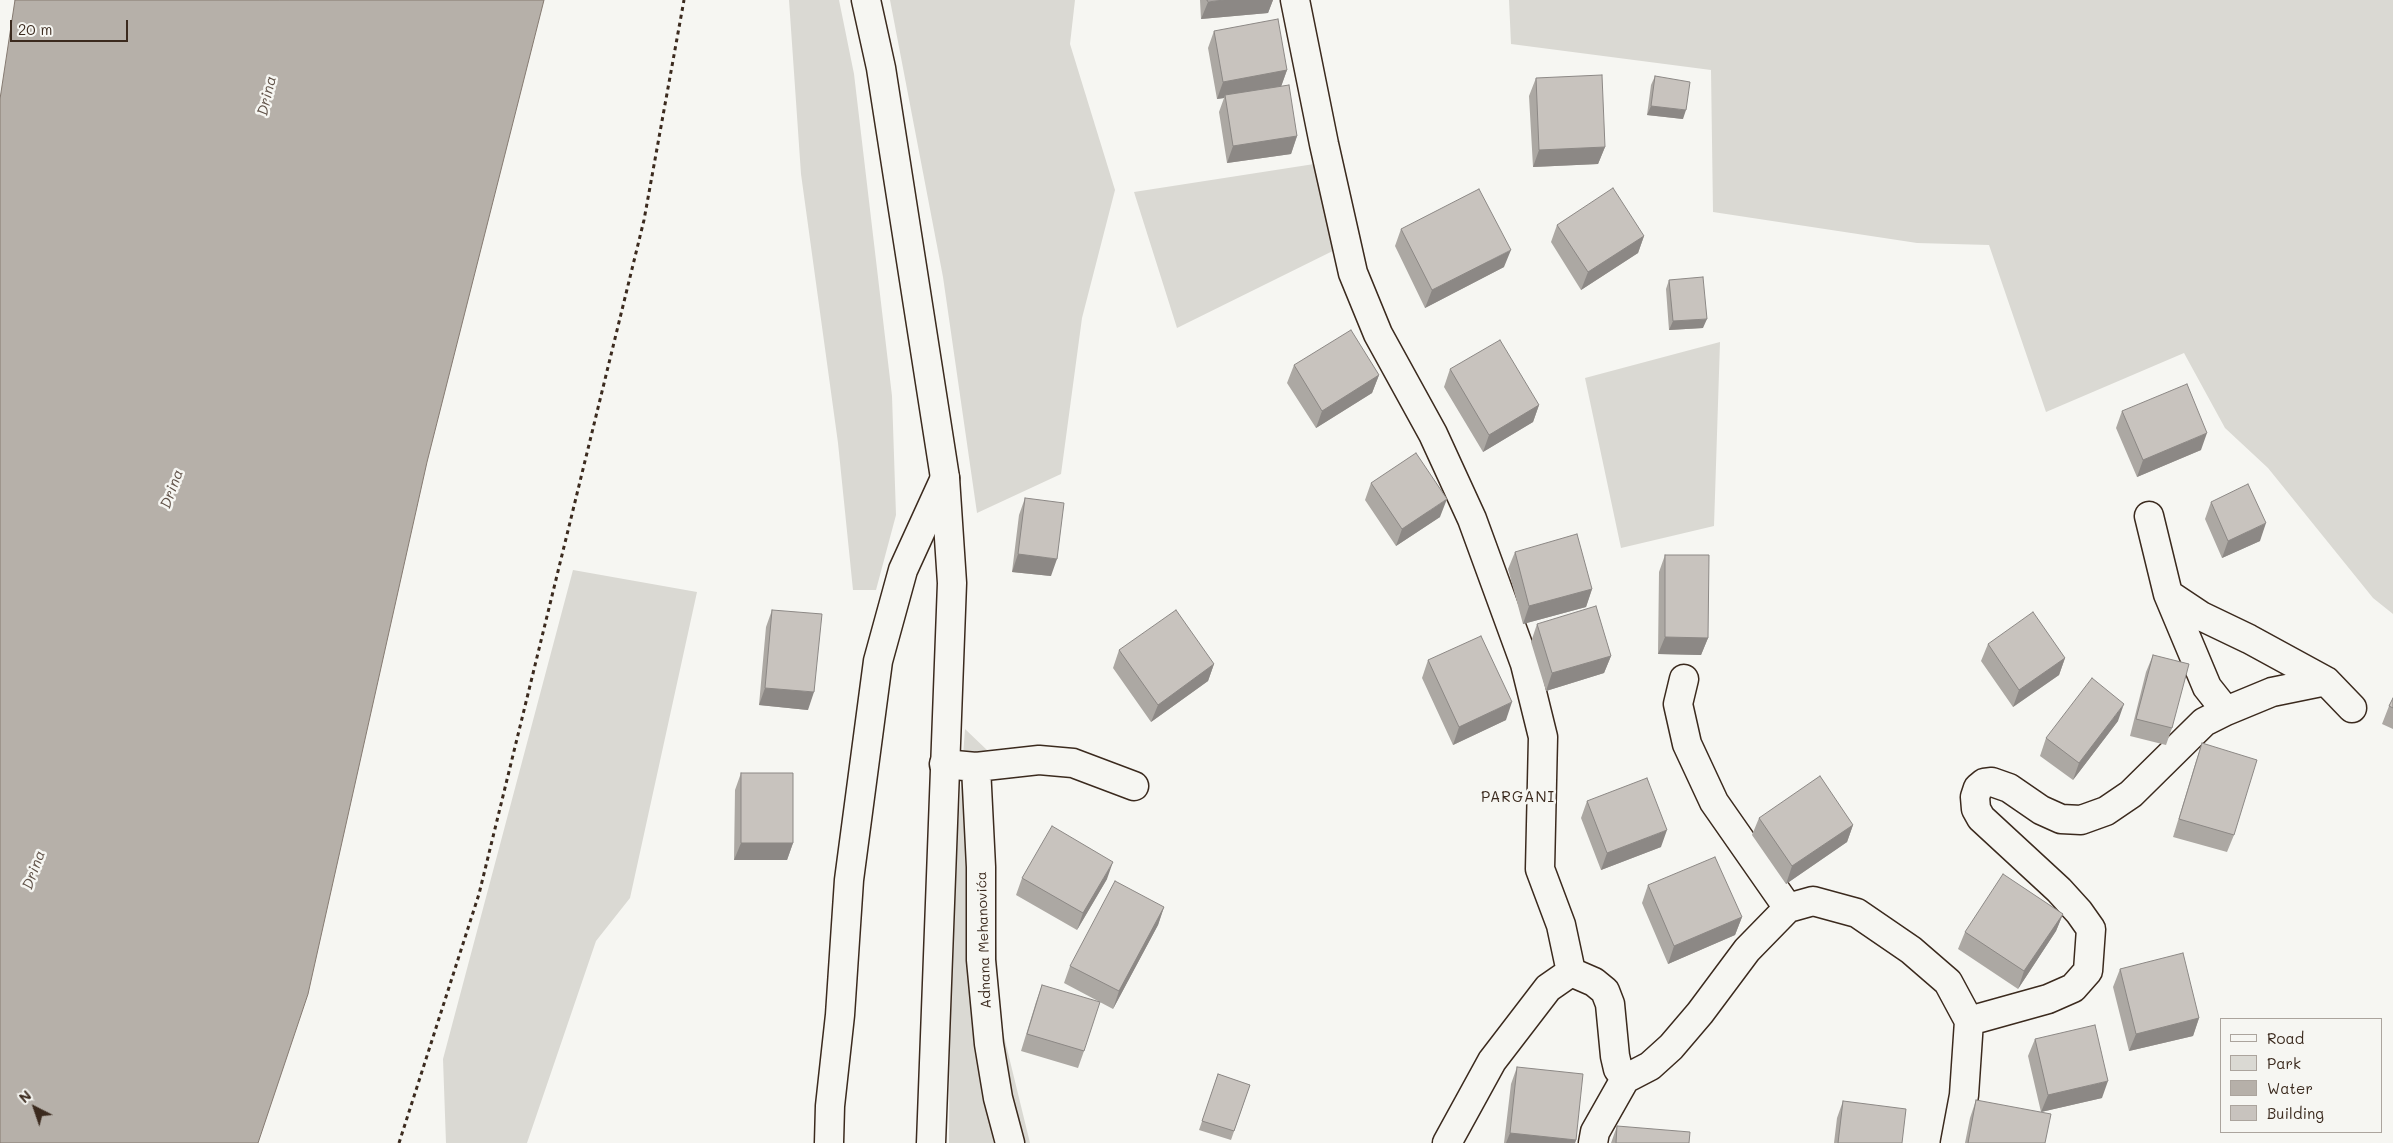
<!DOCTYPE html>
<html>
<head>
<meta charset="utf-8">
<style>
  body { margin:0 }
  #map { position:relative; width:2393px; height:1143px; overflow:hidden; background:#f6f6f2; font-family:Mali,sans-serif }
  canvas { display:block }
  .legend { position:absolute; left:2220px; top:1018px; width:162px; height:115px; box-sizing:border-box; background:#f6f6f2; border:1px solid #aba49d; margin:0; padding:6px 9px; list-style:none; font-size:15px; color:#3b2a1e }
  .legend li { display:flex; align-items:center; gap:10px; height:25px }
  .legend b { width:25px; border:1px solid #aba49d }
  .north { position:absolute; left:10px; top:1083px; width:50px; height:50px; -webkit-text-stroke:4px #f6f6f2; paint-order:stroke; rotate:319deg; font-size:14px; font-weight:700; line-height:20px; text-align:center; color:#3b2a1e }
  .north::after { content:''; display:block; margin:auto; width:18px; height:22px; background:#3b2a1e; clip-path:polygon(50% 0,100% 100%,50% 72%,0 100%) }
  .scale { position:absolute; left:10px; top:20px; width:118px; height:22px; box-sizing:border-box; border:2px solid #3b2a1e; border-top:0; padding-left:6px; font-size:15px; line-height:18px; white-space:nowrap; color:#3b2a1e; -webkit-text-stroke:4px #f6f6f2; paint-order:stroke }
</style>
</head>
<body>
<div id="map">
<canvas width="2393" height="1143"></canvas>
<ul class="legend">
<li><b style="height:6px;background:#f6f6f2"></b>Road</li>
<li><b style="height:14px;background:#dad9d3"></b>Park</li>
<li><b style="height:14px;background:#b6b0a9"></b>Water</li>
<li><b style="height:14px;background:#c8c3be"></b>Building</li>
</ul>
<div class="north">N</div>
<div class="scale">20 m</div>
</div>
<script>
const ctx = document.querySelector('canvas').getContext('2d');
ctx.lineJoin = 'round';
function paint(path, color) { ctx.fillStyle = color; ctx.fill(path, 'evenodd'); }
const toPath = rows => new Path2D(rows.map(r => 'M' + r).join(''));
function stroke(path, color, width, dash) { ctx.strokeStyle = color; ctx.lineWidth = width; ctx.lineCap = dash ? 'butt' : 'round'; ctx.setLineDash(dash || []); ctx.stroke(path); }
function write(font, color, halo, rows, align = 'center') {
  ctx.font = font + ' Mali,sans-serif'; ctx.lineWidth = 5; ctx.setLineDash([]); ctx.textBaseline = 'middle'; ctx.strokeStyle = halo; ctx.fillStyle = color; for (const [text, x, y, turn = 0] of rows) {
    ctx.save(); ctx.translate(x, y); ctx.rotate((+turn || 0) * Math.PI / 180); ctx.textAlign = isNaN(turn) ? turn : align; if (halo) ctx.strokeText(text, 0, 0); ctx.fillText(text, 0, 0); ctx.restore();
  }
}
paint(toPath([
  [789,0,839,0,854,74,892,396,896,515,876,590,853,590,838,443,801,174],
  [890,0,1075,0,1070,44,1115,190,1082,318,1061,474,977,513,943,277],
  [1509,0,2393,0,2393,614,2373,598,2268,468,2225,428,2184,353,2046,412,1989,245,1917,243,1713,212,1711,70,1511,44],
  [1340,160,1359,238,1177,328,1134,192],
  [1720,342,1714,526,1621,548,1585,378],
  [573,570,697,592,630,898,596,941,527,1143,446,1143,443,1059],
  [965,729,987,750,1000,1020,1030,1143,949,1143,950,937]
]), '#dad9d3');
const water = toPath([
  [15,0,544,0,427,462,308,994,258,1143,0,1143,0,99,15,0]
]);
paint(water, '#b6b0a9');
stroke(water, '#857a71', 1);
const minor = toPath([
  [1295,0,1324,144,1353,273,1378,334,1433,434,1472,519,1525,664,1543,737,1540,869,1561,925,1571,972],
  [2168,594,2201,616,2249,639,2326,681,2352,708],
  [1684,679,1678,704,1687,744,1714,802,1788,908],
  [2226,711,2272,692,2326,681],
  [944,764,976,767,981,867,981,960,989,1044,998,1098,1010,1143],
  [976,767,1039,760,1073,763,1134,786],
  [829,1143,830,1106,840,1015,849,880,878,661,903,570,945,478],
  [1447,1143,1492,1061,1548,988,1571,972,1594,982,1605,991,1610,1004,1615,1056,1618,1069,1625,1079],
  [1593,1143,1595,1132,1625,1079,1650,1066,1671,1047,1700,1013,1747,950,1788,908,1813,901,1857,913,1911,950,1948,982,1969,1021,2048,999,2073,988,2088,971,2091,929,2079,912,2059,890,1981,818,1976,809,1975,797,1978,788,1984,783,1992,782,2009,788,2041,810,2061,819,2081,820,2106,811,2131,794,2204,722,2226,711,2207,687,2168,594,2149,516],
  [1955,1143,1964,1095,1969,1021]
]);
const tertiary = toPath([
  [866,0,881,68,945,478,952,583,931,1143]
]);
stroke(minor, '#3b2a1e', 31);
stroke(tertiary, '#3b2a1e', 31);
stroke(toPath([
  [399,1143,479,894,644,220,684,0]
]), '#3b2a1e', 3, [4, 4]);
stroke(minor, '#f6f6f2', 28);
stroke(tertiary, '#f6f6f2', 28);
paint(toPath([
  [1200,0,1273,0,1268,13,1201,19],
  [1214,31,1287,70,1281,86,1297,136,1291,154,1227,163,1219,112,1224,98,1217,99,1208,48],
  [1655,76,1683,119,1647,115,1651,85],
  [1536,78,1605,147,1598,164,1533,167,1529,96],
  [1557,225,1644,236,1638,253,1581,290,1551,242],
  [1401,229,1504,267,1425,308,1395,246],
  [1669,280,1703,328,1669,330,1666,289],
  [1294,365,1379,375,1372,393,1316,428,1287,383],
  [1450,369,1539,405,1533,422,1483,452,1444,387],
  [2122,411,2201,450,2137,477,2116,428],
  [1371,483,1440,517,1396,546,1365,500],
  [1025,498,1051,576,1012,572,1019,515],
  [2211,502,2260,541,2222,558,2205,519],
  [1515,552,1592,589,1586,607,1523,624,1508,569],
  [1665,555,1708,638,1701,655,1658,654,1659,572],
  [772,610,808,710,759,705,766,627],
  [1537,624,1611,656,1604,673,1546,691,1531,642],
  [1988,644,2065,658,2059,675,2013,707,1981,661],
  [1119,650,1214,664,1208,681,1151,722,1113,668],
  [2153,655,2172,728,2166,745,2130,736,2146,672],
  [1428,660,1506,720,1453,745,1422,678],
  [2393,698,2393,729,2382,724,2389,706],
  [2118,721,2073,780,2040,756,2046,738],
  [2202,743,2234,835,2227,852,2173,837,2196,761],
  [741,773,793,843,787,860,734,860,735,790],
  [1587,801,1661,847,1601,870,1581,818],
  [1759,818,1853,825,1847,842,1786,884,1752,835],
  [1022,878,1107,879,1077,930,1016,895],
  [1648,885,1742,917,1735,935,1668,964,1642,903],
  [1164,907,1158,925,1113,1009,1064,983,1070,966],
  [2063,914,2056,931,2018,989,1958,949,1965,932],
  [2120,969,2199,1018,2193,1036,2129,1051,2113,987],
  [1042,985,1084,1051,1078,1068,1021,1051,1036,1002],
  [2035,1039,2102,1098,2041,1112,2028,1056],
  [1517,1067,1576,1140,1575,1143,1504,1143,1511,1084],
  [1218,1074,1250,1085,1231,1140,1199,1130],
  [1976,1100,2045,1143,1965,1143,1970,1118],
  [1843,1101,1902,1143,1834,1143,1837,1118],
  [1617,1126,1689,1143,1611,1143]
]), '#aca8a3');
paint(toPath([
  [1224,0,1273,0,1268,13,1201,19,1208,2],
  [1287,70,1281,87,1225,95,1224,98,1217,99,1223,82],
  [1651,106,1686,110,1683,119,1647,115],
  [1297,136,1291,154,1227,163,1233,146],
  [1605,147,1598,164,1533,167,1539,150],
  [1644,236,1638,253,1581,290,1588,272],
  [1511,250,1504,267,1425,308,1432,290],
  [1707,319,1703,328,1669,330,1673,321],
  [1379,375,1372,393,1316,428,1322,411],
  [1539,405,1533,422,1483,452,1489,435],
  [2207,433,2201,450,2137,477,2143,460],
  [1447,499,1440,517,1396,546,1402,529],
  [2266,523,2260,541,2222,558,2228,541],
  [1018,554,1057,559,1051,576,1012,572],
  [1592,589,1586,607,1523,624,1529,606],
  [1665,637,1708,638,1701,655,1658,654],
  [1611,656,1604,673,1546,691,1552,673],
  [2065,658,2059,675,2013,707,2019,690],
  [1214,664,1208,681,1151,722,1158,705],
  [765,688,814,692,808,710,759,705],
  [1512,702,1506,720,1453,745,1459,727],
  [2124,704,2118,721,2073,780,2079,763],
  [1853,825,1847,842,1786,884,1792,866],
  [1667,830,1661,847,1601,870,1607,853],
  [741,843,793,843,787,860,734,860],
  [1113,862,1107,879,1077,930,1083,913],
  [1164,907,1158,925,1113,1009,1119,991],
  [2063,914,2056,931,2018,989,2024,971],
  [1742,917,1735,935,1668,964,1674,946],
  [2199,1018,2193,1036,2129,1051,2136,1034],
  [2108,1081,2102,1098,2041,1112,2048,1095],
  [1510,1133,1576,1140,1575,1143,1506,1143]
]), '#8c8885');
const building = toPath([
  [1207,0,1224,0,1208,2,1207,0],
  [1278,19,1287,70,1223,82,1214,31,1278,19],
  [1602,75,1605,147,1539,150,1536,78,1602,75],
  [1655,76,1690,82,1686,110,1651,106,1655,76],
  [1289,85,1297,136,1233,146,1225,95,1289,85],
  [1613,188,1644,236,1588,272,1557,225,1613,188],
  [1479,189,1511,250,1432,290,1401,229,1479,189],
  [1703,277,1707,319,1673,321,1669,280,1703,277],
  [1351,330,1379,375,1322,411,1294,365,1351,330],
  [1500,340,1539,405,1489,435,1450,369,1500,340],
  [2187,384,2207,433,2143,460,2122,411,2187,384],
  [1416,453,1447,499,1402,529,1371,483,1416,453],
  [2248,484,2266,523,2228,541,2211,502,2248,484],
  [1025,498,1064,503,1057,559,1018,554,1025,498],
  [1577,534,1592,589,1529,606,1515,552,1577,534],
  [1665,555,1709,555,1708,638,1665,637,1665,555],
  [1596,606,1611,656,1552,673,1537,624,1596,606],
  [772,610,822,614,814,692,765,688,772,610],
  [1176,610,1214,664,1158,705,1119,650,1176,610],
  [2033,612,2065,658,2019,690,1988,644,2033,612],
  [1481,636,1512,702,1459,727,1428,660,1481,636],
  [2153,655,2189,664,2172,728,2136,719,2153,655],
  [2092,678,2124,704,2079,763,2046,738,2092,678],
  [2393,698,2393,708,2389,706,2393,698],
  [2202,743,2257,760,2234,835,2179,819,2202,743],
  [741,773,793,773,793,843,741,843,741,773],
  [1820,776,1853,825,1792,866,1759,818,1820,776],
  [1647,778,1667,830,1607,853,1587,801,1647,778],
  [1052,826,1113,862,1083,913,1022,878,1052,826],
  [1715,857,1742,917,1674,946,1648,885,1715,857],
  [2003,874,2063,914,2024,971,1965,932,2003,874],
  [1115,881,1164,907,1119,991,1070,966,1115,881],
  [2183,953,2199,1018,2136,1034,2120,969,2183,953],
  [1042,985,1100,1002,1084,1051,1027,1034,1042,985],
  [2095,1025,2108,1081,2048,1095,2035,1039,2095,1025],
  [1517,1067,1583,1074,1576,1140,1510,1133,1517,1067],
  [1218,1074,1250,1085,1234,1131,1202,1121,1218,1074],
  [1976,1100,2051,1114,2045,1143,1968,1143,1976,1100],
  [1843,1101,1906,1109,1902,1143,1838,1143,1843,1101],
  [1617,1126,1690,1132,1689,1143,1616,1143,1617,1126]
]);
paint(building, '#c8c3be');
stroke(building, '#8c8885', 1);
write('14px', '#3b2a1e', '#f6f6f2', [
  ["Adnana Mehanovića",984,940,-92]
]);
write('italic 15px', '#605248', '#f6f6f2', [
  ["Drina",267,96,-77],
  ["Drina",172,489,-70],
  ["Drina",34,870,-70]
]);
ctx.letterSpacing = '1px';
write('15px', '#3b2a1e', '#f6f6f2', [
  ["PARGANI",1518,797]
]);
ctx.letterSpacing = '0px';
</script>
</body>
</html>
